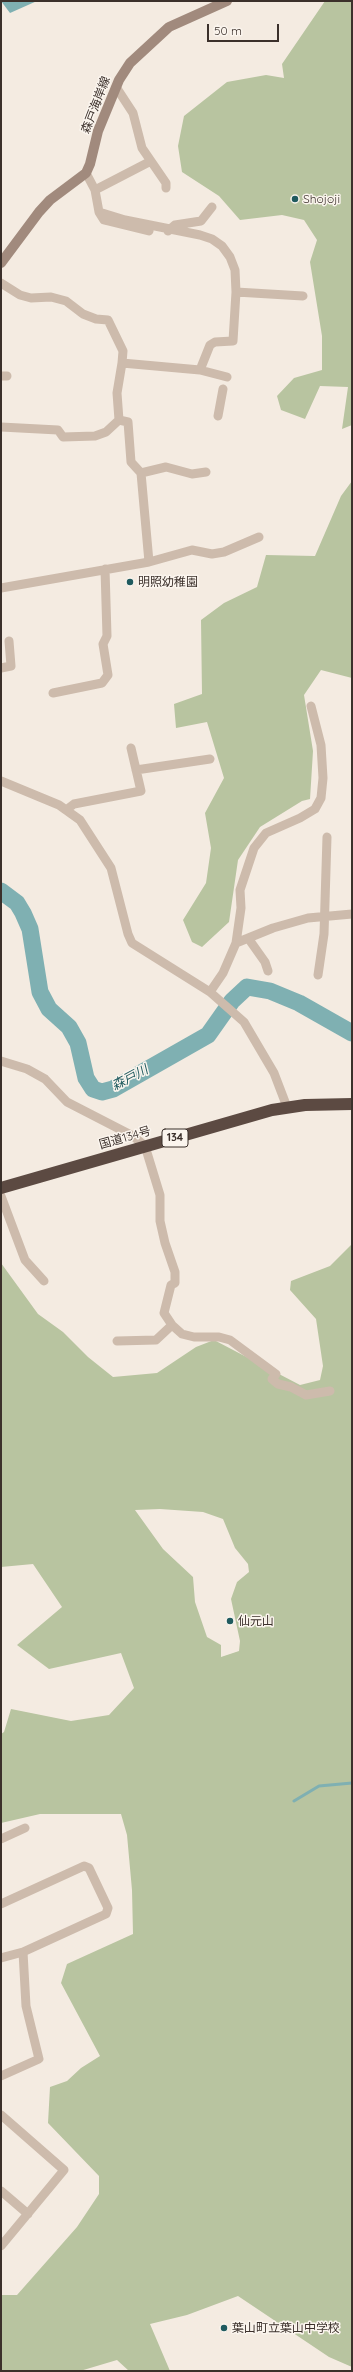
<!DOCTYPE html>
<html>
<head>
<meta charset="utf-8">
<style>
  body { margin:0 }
  #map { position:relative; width:353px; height:2372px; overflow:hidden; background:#f4ebe1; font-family:Quicksand,sans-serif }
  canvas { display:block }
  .frame { position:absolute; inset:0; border:2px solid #3b302b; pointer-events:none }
  .scale { position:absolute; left:207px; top:24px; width:72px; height:18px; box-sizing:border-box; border:2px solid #3b302b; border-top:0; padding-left:5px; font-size:12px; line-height:14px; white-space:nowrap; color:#3b302b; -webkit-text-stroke:3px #fbf5ee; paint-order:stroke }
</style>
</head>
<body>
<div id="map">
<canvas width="353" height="2372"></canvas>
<div class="frame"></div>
<div class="scale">50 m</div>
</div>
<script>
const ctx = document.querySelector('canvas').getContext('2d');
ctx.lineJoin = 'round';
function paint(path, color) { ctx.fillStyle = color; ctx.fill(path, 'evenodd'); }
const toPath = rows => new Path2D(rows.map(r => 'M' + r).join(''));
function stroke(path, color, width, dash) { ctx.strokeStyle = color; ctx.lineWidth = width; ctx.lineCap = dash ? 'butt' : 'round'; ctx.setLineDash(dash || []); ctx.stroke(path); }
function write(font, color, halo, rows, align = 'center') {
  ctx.font = font + ' Quicksand,"Noto Sans JP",sans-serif'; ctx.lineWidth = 3; ctx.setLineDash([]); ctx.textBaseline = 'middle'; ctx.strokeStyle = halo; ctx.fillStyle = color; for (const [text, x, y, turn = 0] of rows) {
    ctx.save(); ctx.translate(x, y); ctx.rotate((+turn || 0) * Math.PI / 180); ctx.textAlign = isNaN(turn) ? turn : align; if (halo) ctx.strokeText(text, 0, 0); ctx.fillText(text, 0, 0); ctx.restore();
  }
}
paint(toPath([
  [325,1,352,1,352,425,342,429,348,387,320,386,305,419,281,410,277,396,294,378,322,370,322,336,310,262,317,240,304,220,282,215,240,220,219,196,182,172,178,146,184,116,227,82,266,75,284,78,282,64],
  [352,481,352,678,321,670,304,695,313,751,310,799,302,801,260,827,238,860,229,922,202,947,192,942,183,920,206,883,211,848,205,813,224,778,207,722,176,728,174,704,202,694,201,620,224,603,257,587,266,555,315,556,341,496],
  [352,1244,352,2367,329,2357,238,2296,187,2315,150,2324,170,2371,129,2371,117,2360,80,2371,1,2371,1,2295,17,2295,77,2227,99,2194,99,2176,48,2123,50,2087,67,2081,81,2068,100,2056,61,1983,67,1964,133,1934,132,1890,127,1835,121,1814,40,1814,1,1823,1,1734,4,1732,11,1709,71,1721,109,1715,134,1688,121,1653,49,1669,17,1645,62,1607,33,1564,1,1567,1,1263,38,1314,63,1332,88,1357,113,1377,157,1373,196,1347,214,1340,300,1385,320,1380,323,1366,316,1319,290,1290,291,1281,330,1266],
  [160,1509,203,1512,223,1519,235,1548,248,1564,249,1572,237,1582,231,1599,240,1641,239,1651,221,1657,221,1645,207,1637,195,1602,193,1577,163,1549,135,1510]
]), '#b8c4a0');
paint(toPath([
  [1,1,37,1,10,13]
]), '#7fb0b2');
stroke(toPath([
  [294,1801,319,1786,352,1783]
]), '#7fb0b2', 3);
stroke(toPath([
  [1,891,17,903,23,913,30,929,40,992,49,1009,69,1027,78,1043,86,1078,93,1089,102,1092,113,1089,208,1035,232,1001,247,987,270,991,299,1003,352,1033]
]), '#7fb0b2', 17);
stroke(toPath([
  [116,87,133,113,142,148,166,183,166,188],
  [86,173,95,190,99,212,104,220,149,231],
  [95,190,151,161],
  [99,212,125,220,200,235,212,239,222,246,230,257,235,270,236,292,233,341,215,342,210,345,200,370],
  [168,231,175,225,201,221,212,207],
  [1,283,20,295,31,298,51,297,66,301,83,314,96,319,108,320,123,351,122,363,200,370,227,377],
  [236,292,303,296],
  [1,376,7,376],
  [218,416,223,389],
  [119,420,117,393,122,363],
  [1,427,58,430,63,437,95,436,106,432,119,420,128,422,131,462,141,473],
  [149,562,141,473,166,467,192,474,206,472],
  [1,588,149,562,192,550,212,554,224,552,259,537],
  [1,668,11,666,9,641],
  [53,693,102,683,108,675,103,644,107,636,105,569],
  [136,770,210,759],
  [1,781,59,805,80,820,111,868,128,934,132,943,210,992],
  [66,810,74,804,141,791,131,748],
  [248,938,265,962,268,971],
  [236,943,241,908,240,890,254,848,266,833,300,818,315,809,321,798,323,778,321,745,311,706],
  [318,975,324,934,327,837],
  [1,1061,27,1069,45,1079,67,1102,133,1136,145,1146,160,1195,160,1221,165,1243,175,1272,175,1283,171,1285,164,1313,172,1325,182,1334,194,1337,219,1337,230,1340,276,1374,272,1379,278,1384,291,1387,306,1395,330,1391],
  [287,1107,274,1073,244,1022,210,992,223,973,236,943,273,928,308,918,352,914],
  [1,1196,25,1260,44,1281],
  [117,1341,156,1340,172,1325],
  [1,1839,25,1828],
  [1,1904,84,1866,89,1868,108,1908,106,1914,23,1952,1,1958],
  [1,2076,39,2059,26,2006,23,1952],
  [1,2115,64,2170,1,2246],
  [1,2191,28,2214]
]), '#cdbbac', 9);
stroke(toPath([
  [1,263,39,212,50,200,86,173,90,164,98,131,119,80,130,63,169,27,227,1]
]), '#a18a7d', 10);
stroke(toPath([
  [1,1188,272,1110,305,1105,352,1104]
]), '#5c4a42', 12);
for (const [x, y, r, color] of [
  [295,199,4,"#1f5a5e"],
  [130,582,4,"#1f5a5e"],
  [230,1621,4,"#1f5a5e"],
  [224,2328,4,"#1f5a5e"]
]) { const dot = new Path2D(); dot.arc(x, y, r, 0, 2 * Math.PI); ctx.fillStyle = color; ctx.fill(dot); stroke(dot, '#fbf5ee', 1.5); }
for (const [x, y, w] of [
  [175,1138,26]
]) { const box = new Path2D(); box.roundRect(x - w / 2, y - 9, w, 18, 3); ctx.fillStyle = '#fbf5ee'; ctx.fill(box); stroke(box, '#3b302b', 1); }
write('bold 11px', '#3b302b', null, [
  ["134",175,1138]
]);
write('12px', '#3b302b', '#fbf5ee', [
  ["森戸海岸線",96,105,-69],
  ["国道134号",125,1138,-16]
]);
write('12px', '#3b302b', '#fbf5ee', [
  ["Shojoji",303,199],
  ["明照幼稚園",138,582],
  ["仙元山",238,1621],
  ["葉山町立葉山中学校",232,2328]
], 'left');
write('italic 13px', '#1f5a5e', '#fbf5ee', [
  ["森戸川",130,1078,-28]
]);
</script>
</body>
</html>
